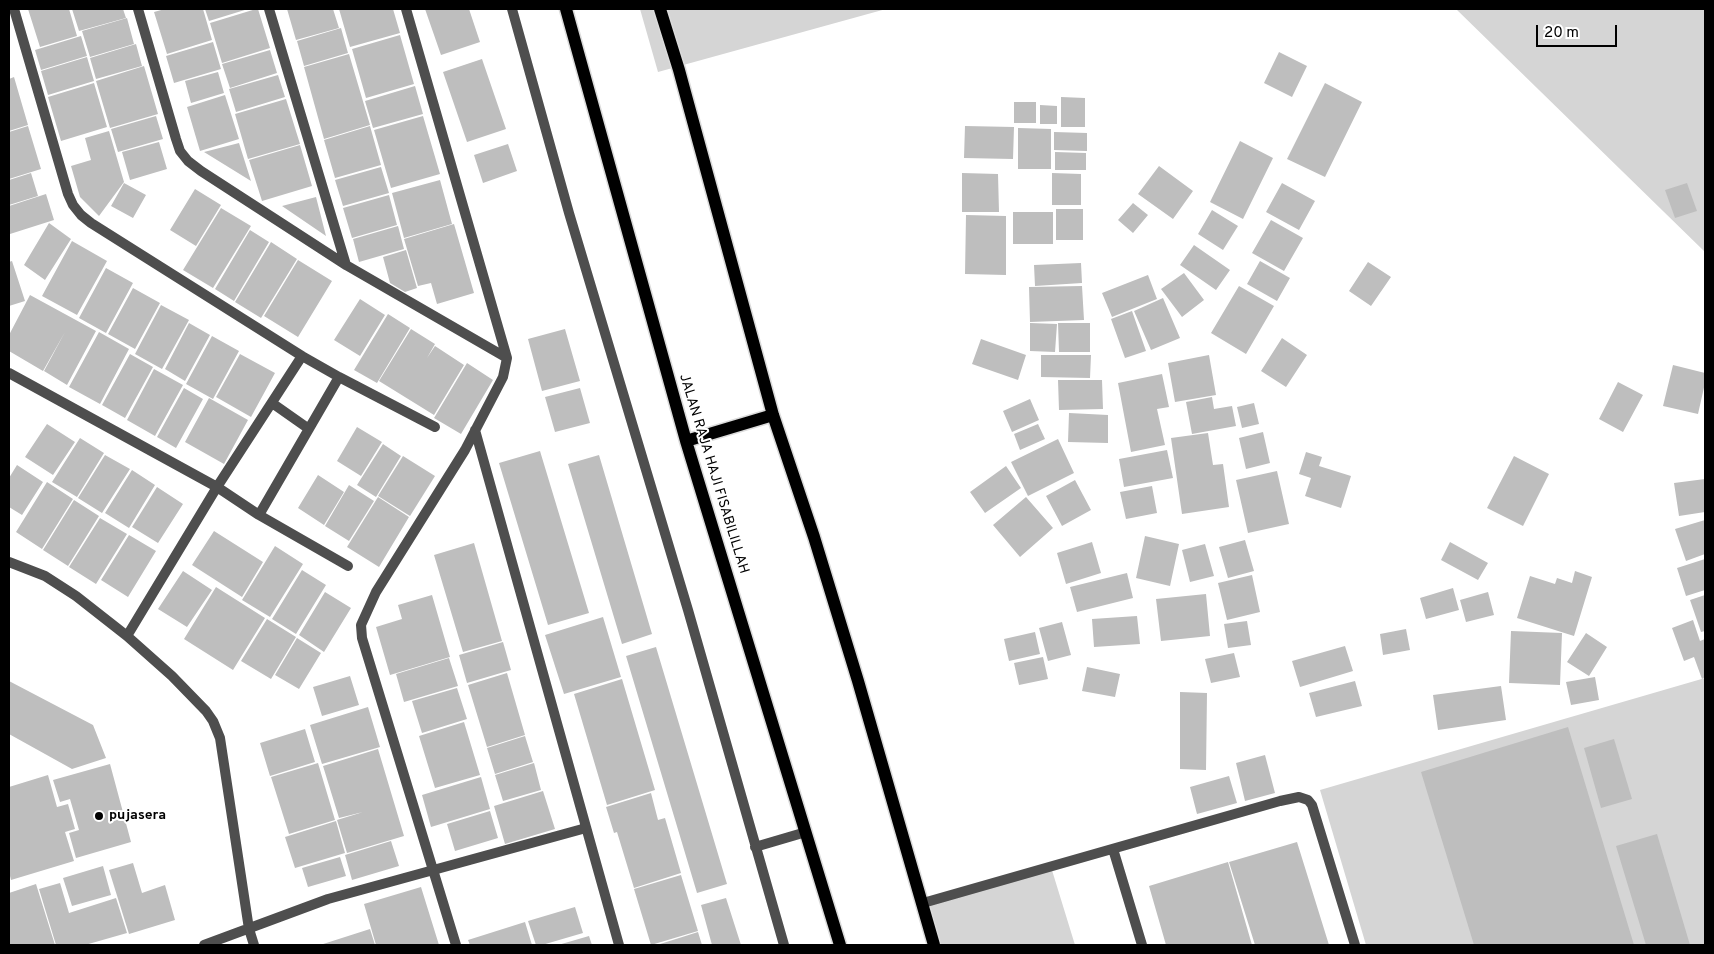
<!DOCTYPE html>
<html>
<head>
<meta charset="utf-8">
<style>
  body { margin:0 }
  #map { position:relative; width:1714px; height:954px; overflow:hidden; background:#fff; font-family:Overpass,sans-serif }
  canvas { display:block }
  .frame { position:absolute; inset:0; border:10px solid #000; pointer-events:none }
  .scale { position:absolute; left:1536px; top:25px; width:81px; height:22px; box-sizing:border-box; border:2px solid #000; border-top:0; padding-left:6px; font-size:15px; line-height:18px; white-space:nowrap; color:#000; -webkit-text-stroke:4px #fff; paint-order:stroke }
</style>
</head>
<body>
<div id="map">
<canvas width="1714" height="954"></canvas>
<div class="frame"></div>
<div class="scale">20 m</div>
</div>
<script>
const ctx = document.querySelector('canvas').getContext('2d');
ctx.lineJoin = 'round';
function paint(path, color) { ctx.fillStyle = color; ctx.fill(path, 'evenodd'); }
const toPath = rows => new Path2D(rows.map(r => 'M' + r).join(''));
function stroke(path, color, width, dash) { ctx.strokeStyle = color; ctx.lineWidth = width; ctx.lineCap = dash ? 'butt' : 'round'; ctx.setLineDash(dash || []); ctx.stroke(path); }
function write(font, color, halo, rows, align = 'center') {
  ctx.font = font + ' Overpass,sans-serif'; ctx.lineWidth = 4; ctx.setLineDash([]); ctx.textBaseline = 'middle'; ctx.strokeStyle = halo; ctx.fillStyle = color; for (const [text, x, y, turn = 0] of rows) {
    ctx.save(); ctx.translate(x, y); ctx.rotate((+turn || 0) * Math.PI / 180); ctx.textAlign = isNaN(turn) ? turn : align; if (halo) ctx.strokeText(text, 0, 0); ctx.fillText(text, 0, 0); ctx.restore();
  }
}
paint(toPath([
  [640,9,886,9,658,72],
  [1456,9,1705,9,1705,252],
  [1705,678,1705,945,1366,945,1320,790],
  [1051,867,1075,945,932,945,923,903]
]), '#d5d5d5');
paint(toPath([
  [28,9,69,9,77,36,40,47],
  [72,9,123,9,126,18,79,31],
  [165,9,203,9,212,40,167,54,154,12],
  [205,9,248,9,209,21],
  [256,9,258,9,270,48,222,63,210,23],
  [287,9,333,9,339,28,296,40],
  [339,9,393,9,400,33,350,47],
  [425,9,469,9,480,42,441,55],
  [127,18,134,44,90,57,82,31],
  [341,28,348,53,304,66,297,41],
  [400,35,414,84,366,98,352,49],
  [81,36,87,56,41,70,35,50],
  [213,42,221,69,174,83,166,56],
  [136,44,142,66,96,79,90,58],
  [270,50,277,73,230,88,222,64],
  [1279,52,1307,66,1292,97,1264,83],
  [349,54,370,125,324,139,304,67],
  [87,57,94,81,48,95,41,71],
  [482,59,506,129,467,142,443,72],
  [144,66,158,114,110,128,96,81],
  [218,72,224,93,191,103,185,81],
  [278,75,285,97,236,112,229,89],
  [14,77,28,125,9,131,9,79],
  [94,83,107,127,61,141,48,97],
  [1325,83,1362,102,1325,177,1287,159],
  [415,86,423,114,373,128,365,101],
  [225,95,239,139,200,151,187,107],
  [1061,97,1085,98,1085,127,1061,127],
  [286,99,300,144,248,159,235,114],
  [1014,102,1036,102,1036,123,1014,123],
  [1040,105,1057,106,1057,124,1040,124],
  [156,116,163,139,118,152,111,129],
  [423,116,440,174,391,188,374,130],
  [28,126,41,169,9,179,9,132],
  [370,126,381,165,335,178,324,140],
  [965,126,1014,127,1013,159,964,158],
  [1018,128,1051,129,1051,169,1018,169],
  [109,131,124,182,99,216,80,197,71,166,91,160,85,138],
  [1054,132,1087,133,1087,151,1054,150],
  [1240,141,1273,158,1243,219,1210,202],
  [159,142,167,169,130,180,122,152],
  [239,143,251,181,204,152],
  [508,144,517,171,483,183,474,155],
  [300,145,312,186,262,201,249,160],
  [1055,152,1086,153,1086,170,1055,170],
  [1159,166,1193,191,1173,219,1138,194],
  [381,167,389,193,343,206,335,180],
  [31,173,38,196,9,205,9,180],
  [962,173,998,174,999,212,962,212],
  [1052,173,1081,174,1081,205,1052,205],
  [440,180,452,224,404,238,392,193],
  [124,183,146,195,133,218,111,206],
  [1282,183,1315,201,1299,230,1266,212],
  [1687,183,1697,211,1675,218,1665,190],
  [195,189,221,205,196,246,170,230],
  [46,194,54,220,10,234,9,206],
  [389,195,397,225,352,238,343,208],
  [316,197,326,236,282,206],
  [1133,203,1148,215,1133,233,1118,220],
  [221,208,251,226,213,288,183,270],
  [1056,209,1083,209,1083,240,1056,240],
  [1212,210,1238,226,1223,250,1198,234],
  [1013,212,1053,212,1053,244,1013,244],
  [966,215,1006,216,1006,275,965,274],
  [1271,220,1303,238,1284,271,1252,253],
  [49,223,71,239,45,280,24,265],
  [454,224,474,293,437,304,431,283,418,286,404,239],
  [398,226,404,249,359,262,353,239],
  [250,230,269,242,234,301,215,289],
  [72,241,107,261,77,315,42,296],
  [271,242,297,259,261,318,235,302],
  [1194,245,1230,270,1216,290,1180,265],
  [406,250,417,288,405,292,390,283,383,257],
  [298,260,332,281,298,337,264,316],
  [12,261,25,301,9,306,9,262],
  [1260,261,1290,278,1277,301,1247,284],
  [1368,262,1391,277,1371,306,1349,291],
  [1081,263,1082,283,1035,286,1034,265],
  [106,268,133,283,106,333,79,318],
  [1184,273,1204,300,1182,317,1161,289],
  [1148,275,1157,299,1112,317,1102,293],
  [1082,286,1084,320,1030,322,1029,287],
  [1239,286,1274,306,1246,354,1211,333],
  [133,288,160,303,135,349,108,334],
  [30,295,96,331,67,385,44,371,65,332,43,371,9,351,9,335],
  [1163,298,1180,338,1151,350,1134,311],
  [360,299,385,315,360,356,334,340],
  [161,305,189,320,162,369,135,354],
  [1132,311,1146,351,1125,358,1111,319],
  [388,314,410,328,377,383,354,370],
  [189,323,210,335,185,381,165,369],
  [1030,323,1057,324,1055,352,1030,351],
  [1058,323,1090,323,1090,352,1059,352],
  [411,329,435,344,427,358,435,346,464,365,434,415,379,381],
  [565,329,580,381,542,391,528,339],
  [99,332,129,349,100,404,69,387],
  [212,336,239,351,213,399,186,384],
  [1282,338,1307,355,1286,387,1261,371],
  [981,339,1026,355,1018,380,972,364],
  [130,354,153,367,125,418,102,405],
  [240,354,275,373,251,417,216,397],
  [1041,355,1091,355,1090,378,1041,377],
  [1209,355,1216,395,1175,402,1168,363],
  [467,363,493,380,461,434,434,418],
  [1673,365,1705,373,1705,383,1698,414,1663,406],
  [154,369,183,385,155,436,127,420],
  [1162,374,1169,407,1157,409,1165,445,1131,452,1118,383],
  [1058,380,1102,380,1103,409,1059,410],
  [1618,382,1643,395,1623,432,1599,419],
  [184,388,203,399,176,448,157,437],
  [580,388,590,423,555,432,545,397],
  [1212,397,1214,409,1232,406,1236,426,1192,434,1186,402],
  [209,398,248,420,224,464,185,442],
  [1030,399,1039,420,1012,432,1003,411],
  [1254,403,1259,424,1242,428,1237,407],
  [1069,413,1108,415,1108,443,1068,442],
  [47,424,75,442,53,475,25,457],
  [1038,424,1045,439,1020,450,1014,434],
  [357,427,382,442,361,476,337,461],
  [1263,432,1270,463,1246,469,1239,438],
  [1208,433,1213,465,1223,464,1229,507,1182,514,1171,438],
  [80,438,104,453,77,497,52,482],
  [1058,439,1074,473,1028,496,1011,462],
  [383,444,401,456,376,497,357,485],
  [1167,450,1173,478,1124,487,1119,459],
  [540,451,589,613,548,625,499,463],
  [1306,452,1322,457,1319,466,1351,476,1341,508,1305,496,1311,478,1299,474],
  [105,455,130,469,102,513,78,498],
  [599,455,652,634,622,644,568,464],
  [403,456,435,476,410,516,378,496],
  [1514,456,1549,474,1523,526,1487,508],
  [17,465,43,482,22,515,9,507,9,478],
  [1006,466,1021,488,985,513,970,492],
  [132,470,155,485,129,528,105,513],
  [1277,471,1289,524,1248,533,1236,480],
  [318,475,344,492,324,525,298,508],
  [1705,479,1705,512,1679,516,1674,483],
  [1075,480,1091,510,1062,526,1046,496],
  [47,482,73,499,42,549,16,532],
  [349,485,374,501,349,541,325,526],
  [1152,486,1157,513,1126,519,1120,492],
  [157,487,183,504,158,543,132,527],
  [378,497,409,517,379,567,347,547],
  [1026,497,1053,528,1020,557,993,525],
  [74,500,99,516,68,566,43,550],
  [100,518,127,534,96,584,69,567],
  [1705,520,1705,554,1686,561,1675,529],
  [214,531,263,562,242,597,192,565],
  [129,535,156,551,128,597,101,580],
  [1145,536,1179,544,1170,586,1136,578],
  [1245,540,1254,571,1228,578,1219,547],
  [1092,542,1101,573,1066,584,1057,553],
  [1450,542,1488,563,1478,580,1441,560],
  [474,543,502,641,463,652,434,555],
  [1205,544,1214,576,1190,582,1182,550],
  [275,546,303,564,270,617,242,600],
  [1705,559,1705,590,1686,596,1677,568],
  [302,570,326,585,296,634,272,619],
  [183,571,212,590,187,627,158,609],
  [1575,571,1592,577,1574,636,1517,618,1530,576,1555,584,1557,578,1572,583],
  [1127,573,1133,598,1077,612,1070,587],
  [1252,575,1260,612,1227,620,1218,583],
  [216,587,265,618,233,670,184,639],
  [1453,588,1459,610,1426,619,1420,598],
  [325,592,351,608,324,652,299,635],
  [1488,592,1494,615,1466,622,1460,600],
  [1206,594,1210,636,1161,641,1156,599],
  [432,595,450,657,390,675,376,627,402,619,398,605],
  [1705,595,1705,631,1701,632,1690,600],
  [1137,616,1140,644,1094,647,1092,619],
  [603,617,621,677,564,694,545,635],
  [267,619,296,637,271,679,241,661],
  [1693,620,1700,641,1705,639,1705,677,1702,679,1694,657,1684,661,1672,628],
  [1247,621,1251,645,1228,648,1224,624],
  [1062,622,1071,655,1048,661,1039,628],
  [1406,629,1410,650,1383,655,1380,634],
  [1511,631,1562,633,1560,685,1509,683],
  [1035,632,1040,654,1009,661,1004,639],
  [1586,633,1607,647,1589,676,1567,662],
  [297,638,321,653,299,689,275,675],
  [503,642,511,670,467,683,459,655],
  [1345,646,1353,671,1300,687,1292,661],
  [656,647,727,884,697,893,626,656],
  [1234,653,1240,677,1211,683,1205,659],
  [1043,657,1048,679,1019,685,1014,663],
  [449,658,458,686,404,702,396,674],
  [1087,667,1120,674,1115,697,1082,691],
  [507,673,525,735,487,747,468,685],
  [350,676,359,705,322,716,313,687],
  [1595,677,1599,700,1571,705,1566,682],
  [622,679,655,790,607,805,574,694],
  [9,681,93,725,106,758,72,769,9,734],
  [1355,681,1362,706,1316,717,1309,693],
  [1501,686,1506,720,1438,730,1433,695],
  [457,688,467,719,422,733,412,701],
  [1180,692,1207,693,1206,770,1180,769],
  [368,707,380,747,322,764,310,725],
  [464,722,480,775,435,788,419,736],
  [1568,727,1634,945,1474,945,1421,772],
  [305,729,315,762,270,776,260,743],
  [525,736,533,762,495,774,487,748],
  [1614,739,1632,799,1601,808,1584,748],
  [378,749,404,836,347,853,337,820,363,812,339,818,323,766],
  [1265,755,1275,793,1245,801,1236,763],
  [318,763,335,820,289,834,271,777],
  [534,763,541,790,503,801,495,775],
  [110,764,131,842,76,858,69,833,79,830,70,799,60,802,53,780],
  [48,775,57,807,68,804,75,829,65,832,74,861,11,880,9,872,9,787],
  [1229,776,1237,803,1197,814,1190,787],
  [481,777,490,809,431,827,422,795],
  [543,791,555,829,505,844,494,806],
  [651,793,658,820,665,818,681,873,634,888,617,832,614,833,606,807],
  [490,811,498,838,455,851,447,824],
  [336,821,345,853,295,868,285,837],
  [1657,834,1690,945,1646,945,1616,846],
  [391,841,399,866,352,880,345,855],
  [1297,842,1329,945,1255,945,1229,862],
  [340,857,346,876,308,887,302,868],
  [1228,862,1252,945,1166,945,1149,886],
  [133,863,142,893,165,885,175,920,129,934,109,870],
  [103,866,111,895,72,906,63,878],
  [681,875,698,931,651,945,634,889],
  [60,883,69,913,116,898,127,933,85,945,56,945,39,889],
  [36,884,55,945,9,945,9,893],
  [421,887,439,945,376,945,364,904],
  [726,898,741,945,712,945,701,905],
  [575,907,583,933,542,945,536,945,528,921],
  [525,922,532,945,470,945,468,940],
  [370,929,375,945,320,945],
  [698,932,702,945,657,945],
  [589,936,592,945,558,945]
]), '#bebebe');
const primary = toPath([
  [566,9,686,441,840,945],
  [660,9,679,70,773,415,814,537,858,681,934,945],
  [686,441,773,415]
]);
stroke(primary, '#dbdbdb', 15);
stroke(toPath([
  [512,9,569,213,688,610,784,945],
  [755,847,806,832],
  [1113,849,1142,945],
  [923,903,1280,801,1299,797,1308,800,1312,805,1355,945]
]), '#4e4e4e', 10);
stroke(toPath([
  [14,9,68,194,73,205,81,215,91,223,302,356,339,377,435,427],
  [138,9,176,139,180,151,188,161,201,171,346,265,507,358],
  [269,9,346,265],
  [406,9,507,358,503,377,465,450,376,592,361,625,362,638,456,945],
  [9,373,217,487,259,515,348,566],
  [272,403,309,429],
  [475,430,619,945],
  [259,515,339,377],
  [9,562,45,576,76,596,127,636,172,676,206,711,213,721,220,738,249,929,254,945],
  [127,636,217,487,302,356],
  [204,945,328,899,586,828]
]), '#4e4e4e', 10);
stroke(primary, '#000', 12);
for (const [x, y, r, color] of [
  [99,816,5,"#000"]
]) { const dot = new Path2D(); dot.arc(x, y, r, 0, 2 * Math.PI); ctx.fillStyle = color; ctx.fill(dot); stroke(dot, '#fff', 2); }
write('14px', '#000', '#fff', [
  ["JALAN RAJA HAJI FISABILILLAH",713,474,73]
]);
write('bold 14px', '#000', '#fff', [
  ["pujasera",109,816]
], 'left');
</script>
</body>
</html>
